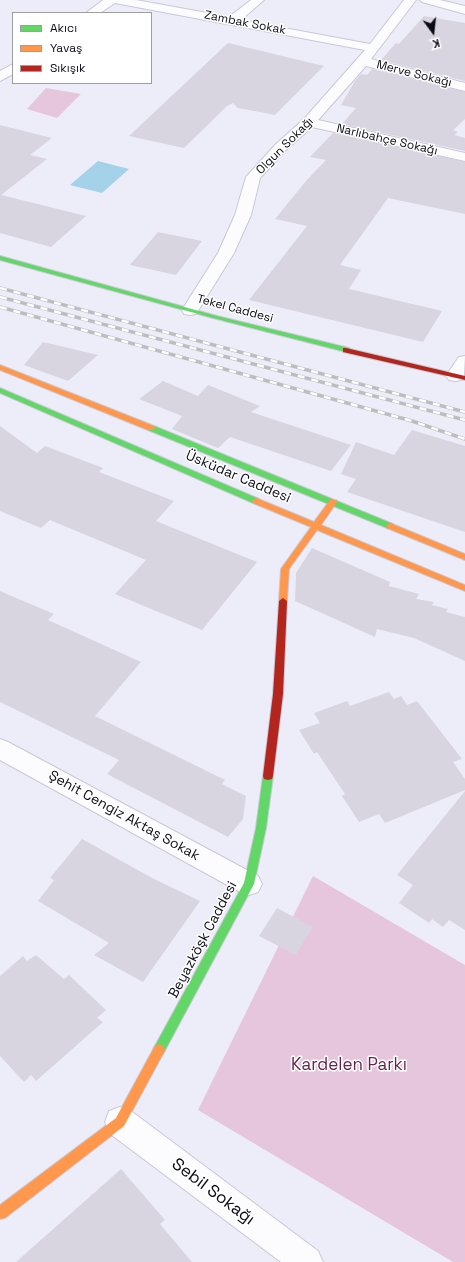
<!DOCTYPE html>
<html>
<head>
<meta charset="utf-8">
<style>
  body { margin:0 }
  #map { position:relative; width:465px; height:1262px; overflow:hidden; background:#ededf9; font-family:"Space Grotesk",sans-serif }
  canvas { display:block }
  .legend { position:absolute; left:12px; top:12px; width:140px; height:72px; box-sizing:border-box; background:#fff; border:1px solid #9d9da2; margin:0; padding:5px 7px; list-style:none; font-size:12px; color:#0b0b16 }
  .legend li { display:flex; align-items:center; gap:8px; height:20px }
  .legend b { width:20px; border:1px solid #9d9da2 }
  .north { position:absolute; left:413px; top:12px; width:40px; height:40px; -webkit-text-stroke:3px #fff; paint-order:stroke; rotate:165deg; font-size:11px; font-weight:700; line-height:16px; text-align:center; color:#0b0b16 }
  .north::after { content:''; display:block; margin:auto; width:14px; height:18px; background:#0b0b16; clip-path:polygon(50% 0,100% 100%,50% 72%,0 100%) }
</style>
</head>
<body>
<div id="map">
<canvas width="465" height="1262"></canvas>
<ul class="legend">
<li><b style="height:5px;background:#63d668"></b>Akıcı</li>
<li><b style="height:5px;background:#ff974d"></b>Yavaş</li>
<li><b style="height:5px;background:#b3261e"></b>Sıkışık</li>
</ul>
<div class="north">K</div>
</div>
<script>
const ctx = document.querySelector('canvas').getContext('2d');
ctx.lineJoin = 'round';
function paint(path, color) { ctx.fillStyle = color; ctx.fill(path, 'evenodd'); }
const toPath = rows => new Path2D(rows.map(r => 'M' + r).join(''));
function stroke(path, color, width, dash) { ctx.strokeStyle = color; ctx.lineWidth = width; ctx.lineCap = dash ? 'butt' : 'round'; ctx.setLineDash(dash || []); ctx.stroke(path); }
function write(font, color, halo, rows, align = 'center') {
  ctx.font = font + ' "Space Grotesk",sans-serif'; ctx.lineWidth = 3; ctx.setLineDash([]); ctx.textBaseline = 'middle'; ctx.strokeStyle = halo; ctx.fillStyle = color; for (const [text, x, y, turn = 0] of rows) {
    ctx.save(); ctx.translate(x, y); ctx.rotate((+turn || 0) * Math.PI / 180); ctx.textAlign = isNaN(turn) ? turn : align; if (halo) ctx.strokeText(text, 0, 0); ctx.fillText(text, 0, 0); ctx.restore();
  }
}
paint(toPath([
  [46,88,81,94,57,118,27,109],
  [313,876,465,965,465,1262,453,1262,198,1110]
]), '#e5c6dc');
paint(toPath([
  [98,161,129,169,102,193,70,185]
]), '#a3d2e9');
paint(toPath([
  [424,16,465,23,465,81,381,60,396,43,399,44],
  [228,43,324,66,275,115,238,108,233,103,227,106,184,148,129,136],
  [372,69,465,92,465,119,453,130,458,132,454,135,465,138,465,151,342,124,356,108,341,105,355,81,361,74,367,75],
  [0,125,52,138,30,155,47,159,1,195,86,216,51,247,0,233],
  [333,133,465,162,465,214,388,198,340,265,361,270,349,289,442,311,423,342,249,300,307,226,275,219,306,181,326,160,310,157],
  [158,232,202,241,176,275,130,265],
  [43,342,98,355,68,381,24,365],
  [163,381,198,396,208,385,260,406,251,412,351,445,331,471,230,437,218,448,172,429,182,416,139,399],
  [0,426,37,453,45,446,103,468,99,472,174,501,156,521,257,562,202,630,115,594,146,560,50,520,41,528,0,511],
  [412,430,465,446,465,532,347,492,356,479,341,474,356,442,394,455],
  [312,548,390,582,389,586,419,594,416,599,434,602,432,605,448,609,446,612,465,617,465,661,414,638,377,629,375,637,295,601,296,573],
  [0,591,54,614,48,620,141,662,95,716,225,780,222,784,246,796,243,819,228,837,107,774,119,760,0,702],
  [389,692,394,699,401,696,407,705,417,701,462,759,453,762,465,779,465,790,385,823,379,814,359,822,342,796,345,794,317,752,314,754,299,730,320,723,314,713,347,701,350,706],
  [465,791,465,930,449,920,443,927,432,919,429,923,399,903,413,885,397,875],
  [82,839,152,878,200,901,143,982,94,955,109,943,38,901,54,880,50,878],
  [277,908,313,927,296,955,259,936],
  [36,955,64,979,69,975,106,1010,97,1018,103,1022,36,1081,31,1075,24,1082,0,1056,0,976,23,956,27,961],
  [121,1169,165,1220,160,1224,192,1262,16,1262]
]), '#d8d4e0');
const street = toPath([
  [103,0,136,0,229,17,251,0,264,0,241,20,370,44,404,0,416,0,371,59,465,83,465,91,366,66,318,120,465,153,465,161,312,127,286,150,260,178,251,215,234,253,196,314,190,315,184,314,182,310,218,253,235,215,246,177,276,144,304,119,365,50,115,3,100,13,86,13,103,0],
  [420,0,440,0,465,6,465,14,422,2,420,0],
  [13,64,13,74,0,81,0,71,13,64],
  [465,356,464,376,461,380,455,381,449,380,446,376,456,361,459,357,465,356],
  [0,739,8,742,258,876,262,884,258,892,249,895,240,892,0,760,0,739],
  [120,1107,131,1111,318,1251,323,1262,281,1262,109,1133,105,1122,109,1111,120,1107]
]);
const fast = toPath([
  [0,256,217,316,349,348,350,350,346,352,213,318,0,260,0,256],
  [0,388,259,499,260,501,259,503,253,503,0,393,0,388],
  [148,426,154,426,393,524,394,526,390,529,387,528,148,430,148,426],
  [268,772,272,773,273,776,266,828,254,884,163,1054,159,1056,155,1054,153,1050,155,1046,244,883,256,828,263,776,264,773,268,772]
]);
const slow = toPath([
  [0,365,154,426,155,428,154,430,148,430,0,370,0,365],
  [256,498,314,522,330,500,336,500,337,502,321,525,465,585,465,591,317,530,289,569,287,601,286,603,280,603,279,601,281,569,311,527,253,503,252,501,256,498],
  [390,523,465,554,465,560,387,528,386,526,390,523],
  [159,1044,163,1046,165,1050,124,1126,5,1218,0,1219,0,1205,116,1118,155,1046,159,1044]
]);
const jam = toPath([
  [343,348,346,348,465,376,465,380,343,352,343,348],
  [283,598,287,601,283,694,273,776,272,779,268,780,264,779,263,776,273,694,279,601,283,598]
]);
stroke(street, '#c9c8d5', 2);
stroke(fast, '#c9c8d5', 2);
stroke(slow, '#c9c8d5', 2);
stroke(jam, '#c9c8d5', 2);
paint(street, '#fcfcfe');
paint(fast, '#63d668');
paint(slow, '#ff974d');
paint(jam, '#b3261e');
const rail = toPath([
  [0,288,465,412],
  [0,297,465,420],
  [0,307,412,421,465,439]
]);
stroke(rail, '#bdbdc1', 3.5);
stroke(rail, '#fff', 2.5, [7]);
write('12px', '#0b0b16', '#fff', [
  ["Zambak Sokak",245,23,11],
  ["Merve Sokağı",414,74,14],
  ["Narlıbahçe Sokağı",387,140,13],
  ["Olgun Sokağı",285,146,-45],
  ["Tekel Caddesi",235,309,15]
]);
write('14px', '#0b0b16', '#fff', [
  ["Üsküdar Caddesi",238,477,23],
  ["Şehit Cengiz Aktaş Sokak",124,816,29],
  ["Beyazköşk Caddesi",203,940,-62]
]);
write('17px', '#66234c', '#fff', [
  ["Kardelen Parkı",349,1065]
]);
write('17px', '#0b0b16', '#fff', [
  ["Sebil Sokağı",213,1192,37]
]);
</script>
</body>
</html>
